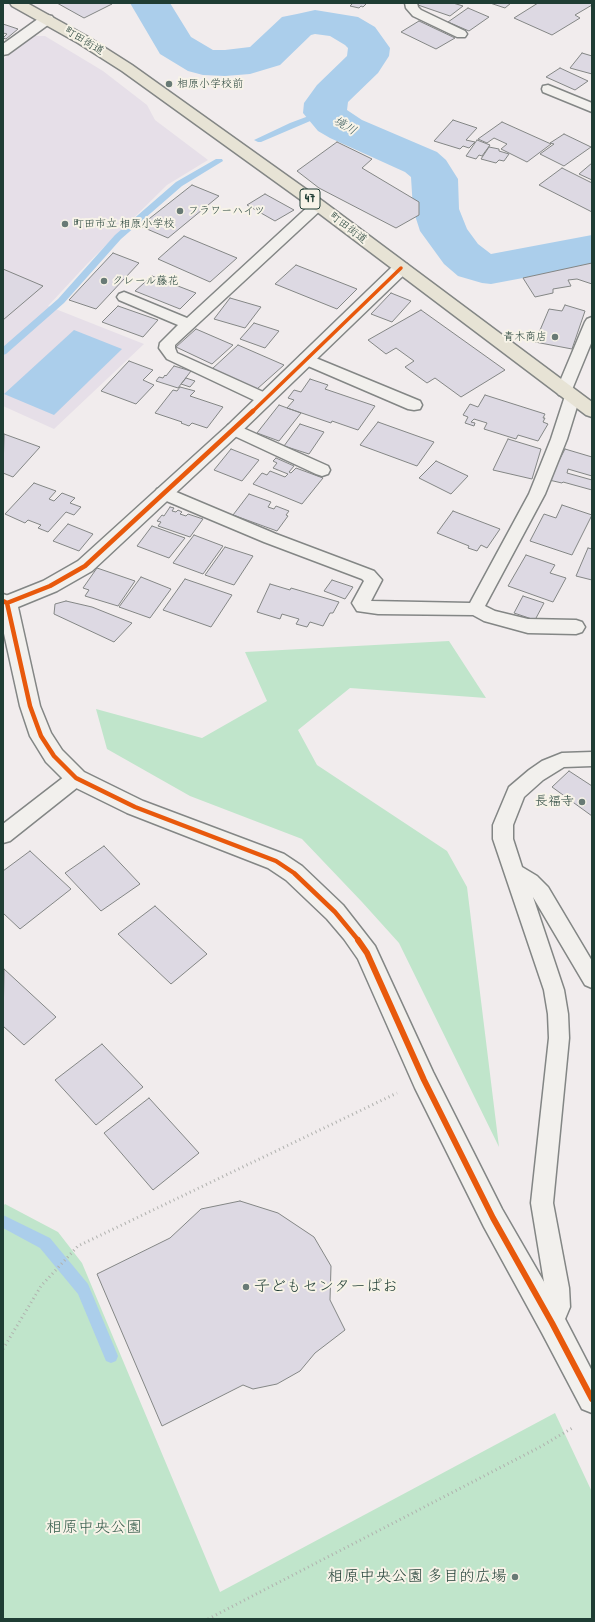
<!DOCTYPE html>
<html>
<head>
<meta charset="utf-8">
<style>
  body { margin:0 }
  #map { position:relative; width:595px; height:1622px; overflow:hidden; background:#f1eced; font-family:"Patrick Hand",sans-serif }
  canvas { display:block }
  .frame { position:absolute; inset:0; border:4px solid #1f3d34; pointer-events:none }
</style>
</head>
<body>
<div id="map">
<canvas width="595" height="1622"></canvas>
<div class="frame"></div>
</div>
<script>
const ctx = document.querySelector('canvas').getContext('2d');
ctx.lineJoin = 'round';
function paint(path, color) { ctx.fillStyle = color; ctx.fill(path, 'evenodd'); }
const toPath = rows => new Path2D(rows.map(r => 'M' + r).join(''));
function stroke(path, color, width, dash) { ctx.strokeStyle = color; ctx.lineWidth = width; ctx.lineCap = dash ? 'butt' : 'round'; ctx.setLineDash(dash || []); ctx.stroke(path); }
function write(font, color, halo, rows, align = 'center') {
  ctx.font = font + ' "Patrick Hand","Klee One",sans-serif'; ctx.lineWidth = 4; ctx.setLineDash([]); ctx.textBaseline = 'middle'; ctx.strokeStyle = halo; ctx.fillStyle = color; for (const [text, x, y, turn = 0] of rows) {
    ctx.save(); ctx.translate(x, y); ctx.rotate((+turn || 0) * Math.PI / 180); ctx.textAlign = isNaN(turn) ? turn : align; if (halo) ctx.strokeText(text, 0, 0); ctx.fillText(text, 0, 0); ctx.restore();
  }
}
paint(toPath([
  [34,36,45,36,103,71,147,105,155,120,208,160,167,185,88,263,48,306,144,344,54,429,3,406,3,59]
]), '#e6dfe8');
paint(toPath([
  [449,641,486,698,350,688,298,730,317,765,447,851,467,887,499,1147,399,943,362,902,302,839,190,796,107,749,96,709,202,738,267,701,245,652],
  [5,1204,58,1232,82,1263,220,1592,555,1413,592,1492,592,1619,3,1619,3,1206]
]), '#c0e5cb');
paint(toPath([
  [74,330,122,349,54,415,4,394]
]), '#abceeb');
paint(toPath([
  [322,111,325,111,329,113,261,142,258,142,254,140,290,123,322,111],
  [216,159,222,159,223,161,182,186,121,239,64,303,6,354,3,355,3,347,58,299,115,235,176,182,216,159],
  [3,1215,50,1238,88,1284,118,1356,116,1361,111,1363,106,1361,78,1294,40,1248,3,1228,3,1215]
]), '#abceeb');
paint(toPath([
  [130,3,170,3,191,37,213,50,225,50,250,47,282,17,297,14,315,10,358,17,375,27,390,48,389,56,378,73,348,102,347,110,362,120,437,152,446,160,458,179,459,209,467,229,478,244,491,254,592,235,592,265,491,284,482,283,458,276,444,264,420,231,413,209,411,177,405,172,330,138,318,131,303,113,304,103,317,85,347,56,348,48,345,45,330,36,315,34,311,35,280,65,250,74,225,76,203,75,188,71,160,54,130,3]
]), '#abceeb');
const building = toPath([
  [57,3,110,3,112,4,84,18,57,3],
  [353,3,367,3,363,7,361,6,359,8,350,6,353,3],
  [420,3,453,3,463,6,450,16,418,5,420,3],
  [490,3,511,3,505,8,490,3],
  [538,3,592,3,592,5,575,15,580,18,552,35,514,18,538,3],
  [468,8,489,17,469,31,448,22,468,8],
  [419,21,455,38,436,49,401,32,419,21],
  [3,24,18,29,6,39,3,38,7,34,3,33,3,24],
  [582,53,592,56,592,74,570,68,582,53],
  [560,68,588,81,575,90,546,77,560,68],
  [453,120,477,128,466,140,475,142,469,148,463,146,460,149,434,141,453,120],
  [502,122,551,144,527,162,501,149,507,144,494,138,487,143,478,139,502,122],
  [564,134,591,147,564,166,540,154,554,144,550,143,564,134],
  [477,140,490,145,482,156,479,155,476,159,466,156,477,140],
  [337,142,372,159,362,168,419,202,419,215,396,228,319,188,297,171,337,142],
  [489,147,499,149,499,151,509,154,504,161,499,160,496,163,481,159,489,147],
  [592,163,592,180,579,174,592,163],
  [562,168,592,183,592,212,539,185,562,168],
  [192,185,219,196,168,238,140,226,192,185],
  [265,194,294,210,275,221,247,205,265,194],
  [184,236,237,258,210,282,158,259,184,236],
  [113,253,139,263,96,309,69,300,113,253],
  [592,263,592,284,577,279,568,280,571,286,553,289,553,293,535,297,523,278,592,263],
  [296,265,357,289,337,309,275,284,296,265],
  [3,269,43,286,3,320,3,269],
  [152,276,196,293,180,309,135,291,152,276],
  [391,293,411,301,392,322,371,314,391,293],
  [230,298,261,307,245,328,214,319,230,298],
  [565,305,585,311,572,349,535,342,549,309,562,311,565,305],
  [118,306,158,320,143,337,102,322,118,306],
  [421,310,505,370,461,397,435,378,427,383,405,367,414,361,396,348,386,354,368,340,421,310],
  [254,323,279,331,265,348,240,339,254,323],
  [196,329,233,345,212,364,176,347,196,329],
  [238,345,284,365,257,389,212,369,238,345],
  [129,361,153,370,143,380,154,385,136,404,101,391,129,361],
  [174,366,191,371,178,388,156,381,159,377,163,378,165,375,166,376,174,366],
  [186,378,195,381,190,387,181,384,186,378],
  [310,379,328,385,325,389,375,406,358,430,332,421,331,423,287,408,294,400,288,398,294,390,301,392,310,379],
  [180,387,195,391,190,396,223,407,207,428,192,423,189,426,181,423,182,422,155,413,173,390,177,391,180,387],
  [485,395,545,414,543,418,545,418,543,422,548,424,538,441,518,435,516,439,484,429,487,423,474,419,471,422,475,423,474,426,465,423,468,417,463,415,470,404,478,407,485,395],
  [279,405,301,413,279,441,257,433,279,405],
  [378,422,434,442,417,466,360,445,378,422],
  [300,424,324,432,309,454,284,446,300,424],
  [4,434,40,447,13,477,3,473,4,434],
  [508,439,541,449,532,479,493,470,508,439],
  [231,449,259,460,242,481,214,470,231,449],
  [565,449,592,457,592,476,568,469,567,473,592,480,592,490,563,482,562,483,549,480,565,449],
  [276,458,294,466,289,472,291,473,296,468,323,478,302,504,253,484,262,473,267,475,270,471,285,477,288,474,273,468,277,463,273,461,276,458],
  [436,461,468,476,451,494,419,478,436,461],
  [34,483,56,491,49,499,54,501,62,493,75,498,70,503,81,507,74,515,66,512,48,532,38,528,41,525,28,520,25,523,5,514,34,483],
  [249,494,271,502,268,507,274,509,276,506,289,511,286,515,288,516,277,531,233,515,249,494],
  [562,505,592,515,572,555,530,541,544,514,556,518,562,505],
  [170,507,174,508,172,511,176,512,178,510,182,512,180,514,186,516,188,514,203,519,190,537,158,526,161,522,157,521,162,515,164,516,170,507],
  [453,511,500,529,487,548,481,545,477,551,468,548,469,546,437,533,453,511],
  [68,524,93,534,79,551,53,541,68,524],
  [152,526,185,538,169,558,137,546,152,526],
  [194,535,223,546,203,574,173,563,194,535],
  [225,547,253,556,234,585,205,575,225,547],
  [588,548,592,549,592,580,576,576,588,548],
  [526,555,555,565,550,573,566,578,553,602,508,586,526,555],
  [97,568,135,581,118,606,85,596,89,590,83,588,97,568],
  [141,577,171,589,150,618,119,607,141,577],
  [185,579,232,595,211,627,163,610,185,579],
  [332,580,353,587,345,599,324,591,332,580],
  [270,584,290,590,291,588,339,602,333,613,330,613,323,626,310,622,307,627,296,624,299,619,282,614,280,619,257,612,270,584],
  [523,596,544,603,535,620,514,613,523,596],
  [66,601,92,607,132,623,114,642,54,614,55,604,66,601],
  [569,771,592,786,592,816,552,787,569,771],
  [104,846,140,884,101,911,65,873,104,846],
  [30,851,71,889,20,929,3,913,3,871,30,851],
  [155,906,207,954,171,984,118,934,155,906],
  [4,969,56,1017,24,1045,3,1026,4,969],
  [102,1044,143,1087,96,1125,55,1080,102,1044],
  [149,1098,199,1153,153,1190,104,1133,149,1098],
  [240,1201,278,1213,314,1237,331,1266,330,1300,345,1330,315,1353,300,1371,277,1384,253,1389,243,1385,162,1426,97,1274,170,1238,201,1209,240,1201]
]);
paint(building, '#ddd9e3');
stroke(building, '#838685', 1);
const lane = toPath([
  [405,3,417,3,418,7,421,10,465,31,467,34,465,37,457,37,413,16,406,8,405,3],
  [548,85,592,103,592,112,543,92,542,89,543,86,548,85],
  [318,201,323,202,325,205,323,208,175,345,175,348,177,353,270,395,273,399,270,403,265,404,260,403,167,359,159,348,160,343,178,325,119,300,117,297,119,294,124,292,129,294,187,318,313,202,318,201],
  [592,317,592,341,571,392,577,393,580,397,567,439,545,494,485,606,495,611,528,619,576,620,582,622,585,627,582,632,576,634,528,633,484,621,473,615,378,614,357,611,352,603,364,581,362,579,264,542,157,497,155,493,157,489,163,487,169,489,276,534,374,571,382,580,371,601,470,603,529,494,551,439,565,396,559,395,556,391,585,322,587,319,592,317],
  [306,354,420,401,422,405,420,409,414,410,408,409,301,363,298,359,301,355,306,354],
  [234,424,328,466,330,470,328,474,322,476,316,474,228,433,226,429,228,425,234,424],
  [592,752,592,766,564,767,543,780,524,797,513,825,513,839,522,867,537,876,548,887,592,961,592,988,585,985,533,897,564,990,568,1014,569,1038,553,1203,569,1288,570,1307,560,1331,552,1335,544,1331,540,1323,546,1307,545,1288,531,1203,549,1038,548,1014,544,990,493,839,493,825,509,787,529,770,542,761,562,753,592,752],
  [76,770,83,773,85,778,83,783,10,841,3,843,3,824,69,773,76,770]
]);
const street = toPath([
  [47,15,52,16,54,19,52,22,8,54,3,55,3,44,42,16,47,15],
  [401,263,407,264,409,268,407,272,240,433,92,571,57,591,18,607,40,706,51,733,62,750,84,772,143,801,284,854,302,866,343,905,375,946,433,1072,502,1209,562,1313,592,1371,592,1413,582,1409,542,1333,484,1227,415,1088,358,959,344,939,327,919,286,880,268,868,127,813,68,784,46,762,30,736,20,706,3,629,3,597,43,581,78,561,228,425,395,264,401,263]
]);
const secondary = toPath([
  [3,594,14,598,17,603,14,608,7,610,3,609,3,594]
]);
const primary = toPath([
  [10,3,27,3,88,37,132,65,324,202,592,402,592,417,586,415,312,208,122,71,78,43,12,6,10,3]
]);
stroke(lane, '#838685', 3);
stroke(street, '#838685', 3);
stroke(secondary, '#838685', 3);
stroke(primary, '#838685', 3);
stroke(toPath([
  [3,1349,41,1286,78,1246,397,1093],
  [208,1619,540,1447,574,1427]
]), '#b0b1ae', 3, [1, 3.5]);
paint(lane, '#f2f0ed');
paint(street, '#f2f0ed');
paint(secondary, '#f2f0ed');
paint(primary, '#e7e3d5');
stroke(toPath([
  [252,412,401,268]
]), '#e8590c', 3.5);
stroke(toPath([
  [3,601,7,603,30,706,41,736,54,756,76,778,135,807,276,861,294,873,335,912,359,941],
  [7,603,50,586,85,566,253,411]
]), '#e8590c', 4.5);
stroke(toPath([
  [358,940,367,953,424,1080,493,1218,552,1323,592,1399]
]), '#e8590c', 6);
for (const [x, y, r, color] of [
  [169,84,4,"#687a75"],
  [180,211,4,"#687a75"],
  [65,224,4,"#687a75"],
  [104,281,4,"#687a75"],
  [555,337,4,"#687a75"],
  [582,802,4,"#687a75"],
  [246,1287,4,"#687a75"],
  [515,1577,4,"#687a75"]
]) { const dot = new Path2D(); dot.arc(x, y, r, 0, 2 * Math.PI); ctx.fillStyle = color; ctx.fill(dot); stroke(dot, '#f7f3e8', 1.5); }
write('11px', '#1f3d34', '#f7f3e8', [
  ["町田街道",84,41,31],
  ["町田街道",348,228,37]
]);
write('11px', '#1f3d34', '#f7f3e8', [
  ["相原小学校前",177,84],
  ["フラワーハイツ",188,211],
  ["町田市立 相原小学校",73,224],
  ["クレール藤花",112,281],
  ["青木商店",547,337,"right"]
], 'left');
write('italic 12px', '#355758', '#f7f3e8', [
  ["境川",345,126,31]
]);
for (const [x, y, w] of [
  [310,199,20]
]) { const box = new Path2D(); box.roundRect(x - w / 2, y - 10, w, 20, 3); ctx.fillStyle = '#f7f3e8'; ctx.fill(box); stroke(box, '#1f3d34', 1); }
write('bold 12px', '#1f3d34', null, [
  ["47",310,199]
]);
write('13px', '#1f3d34', '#f7f3e8', [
  ["長福寺",574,802]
], 'right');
write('16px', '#1f3d34', '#f7f3e8', [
  ["子どもセンターぱお",254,1287],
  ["相原中央公園 多目的広場",507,1577,"right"]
], 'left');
write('16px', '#375e4d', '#f7f3e8', [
  ["相原中央公園",94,1528]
]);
</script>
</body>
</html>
